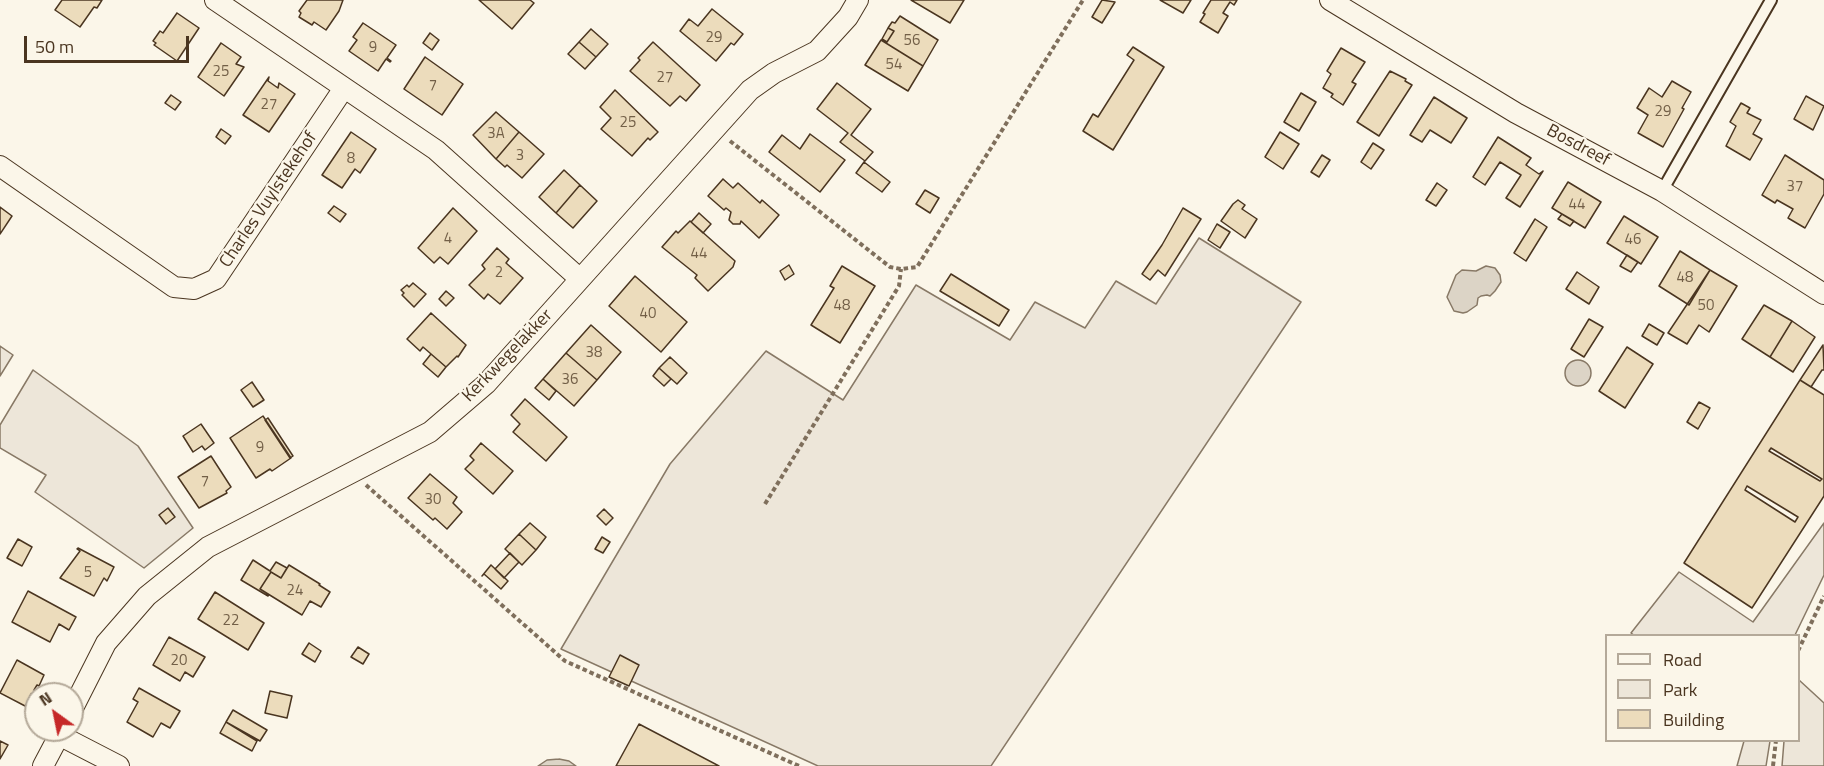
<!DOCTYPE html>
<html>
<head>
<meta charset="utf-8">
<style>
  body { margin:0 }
  #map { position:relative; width:1824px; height:766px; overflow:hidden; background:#fbf6e9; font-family:"Titillium Web",sans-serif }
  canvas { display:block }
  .legend { position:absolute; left:1605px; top:634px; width:195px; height:108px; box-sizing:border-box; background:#fbf6e9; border:2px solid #b4a999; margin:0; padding:8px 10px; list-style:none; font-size:18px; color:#4a3520 }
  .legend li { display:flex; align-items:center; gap:12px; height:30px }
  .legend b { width:30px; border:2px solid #b4a999 }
  .north { position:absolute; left:24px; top:682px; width:60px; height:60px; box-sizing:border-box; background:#fbf6e9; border:2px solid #b4a999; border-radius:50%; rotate:327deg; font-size:16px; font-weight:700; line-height:24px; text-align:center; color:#4a3520 }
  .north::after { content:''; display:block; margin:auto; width:21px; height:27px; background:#c62828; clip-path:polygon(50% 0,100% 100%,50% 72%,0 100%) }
  .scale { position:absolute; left:24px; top:36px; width:165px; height:27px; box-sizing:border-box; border:3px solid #4a3520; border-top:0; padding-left:8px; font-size:18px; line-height:21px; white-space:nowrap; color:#4a3520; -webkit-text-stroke:4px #fbf6e9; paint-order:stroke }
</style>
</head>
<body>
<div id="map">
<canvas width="1824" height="766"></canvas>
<ul class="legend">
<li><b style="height:8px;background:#fbf6e9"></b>Road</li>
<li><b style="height:16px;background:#ede6d9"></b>Park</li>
<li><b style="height:16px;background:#ecdcbc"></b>Building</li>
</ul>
<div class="north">N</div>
<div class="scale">50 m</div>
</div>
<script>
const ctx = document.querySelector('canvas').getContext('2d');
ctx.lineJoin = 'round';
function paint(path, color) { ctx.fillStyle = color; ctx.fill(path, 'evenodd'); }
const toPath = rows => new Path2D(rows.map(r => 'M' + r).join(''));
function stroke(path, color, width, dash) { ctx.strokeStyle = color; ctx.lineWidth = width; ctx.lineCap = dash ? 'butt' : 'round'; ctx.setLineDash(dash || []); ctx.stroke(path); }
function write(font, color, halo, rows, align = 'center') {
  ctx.font = font + ' "Titillium Web",sans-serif'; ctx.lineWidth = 4.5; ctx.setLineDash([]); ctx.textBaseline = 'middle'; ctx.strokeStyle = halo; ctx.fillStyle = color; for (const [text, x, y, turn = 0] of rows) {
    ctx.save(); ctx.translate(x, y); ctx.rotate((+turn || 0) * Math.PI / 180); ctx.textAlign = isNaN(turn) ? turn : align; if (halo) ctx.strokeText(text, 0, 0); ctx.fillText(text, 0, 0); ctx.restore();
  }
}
const green = toPath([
  [1199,238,1301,302,991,766,818,766,561,649,670,464,766,351,843,400,916,285,1010,340,1035,302,1085,328,1116,281,1156,304,1199,238],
  [0,346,13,355,0,376,0,346],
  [33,370,138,446,193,528,144,568,35,492,46,475,0,448,0,425,33,370],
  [1824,523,1824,575,1795,635,1635,636,1631,633,1679,572,1753,622,1824,523],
  [1799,680,1824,703,1824,766,1782,766,1784,741,1798,740,1799,680],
  [1744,741,1770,741,1766,766,1737,766,1744,741]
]);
paint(green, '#ede6d9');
stroke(green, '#887966', 1.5);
const water = toPath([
  [1486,266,1495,268,1500,275,1501,282,1495,291,1490,296,1487,295,1481,296,1478,298,1477,305,1467,312,1463,313,1454,311,1447,297,1456,275,1462,270,1476,271,1486,266],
  '1565 373a13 13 0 1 1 26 0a13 13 0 1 1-26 0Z',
  [559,759,569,761,576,766,538,766,547,760,559,759]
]);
paint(water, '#dcd4c6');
stroke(water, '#887966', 1.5);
const building = toPath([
  [62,0,102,0,97,8,94,7,80,27,55,10,62,0],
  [307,0,343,0,339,11,326,30,314,22,312,25,299,17,301,13,299,11,307,0],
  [479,0,530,0,534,3,512,29,479,0],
  [911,0,964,0,950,23,911,0],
  [1102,0,1115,2,1102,23,1092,17,1102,0],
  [1160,0,1191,0,1183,13,1160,0],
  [1211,0,1237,0,1234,5,1230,2,1223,13,1228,16,1218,33,1200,22,1205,14,1203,13,1211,0],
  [712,9,743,34,734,45,731,43,716,61,680,31,689,19,698,26,712,9],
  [177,13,199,28,177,61,154,45,156,43,153,41,160,31,163,33,177,13],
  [900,16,938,40,923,66,881,40,887,42,894,31,888,28,892,22,895,23,900,16],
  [363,23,396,45,387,58,391,61,390,62,386,59,378,71,349,51,357,40,353,37,363,23],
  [888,28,894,31,887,42,882,39,888,28],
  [591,29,608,44,596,57,579,42,591,29],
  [430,33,439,40,432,50,423,43,430,33],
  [881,40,923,66,908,91,865,65,881,40],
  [579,42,596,57,585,69,568,54,579,42],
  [653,42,700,85,686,101,680,96,670,106,630,71,640,60,638,58,653,42],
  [221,43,241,57,236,64,244,67,224,96,198,77,221,43],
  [1133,47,1164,67,1113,150,1083,131,1093,114,1098,117,1134,60,1127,55,1133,47],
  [1341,48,1365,62,1352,82,1356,84,1343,105,1331,97,1333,94,1323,88,1331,74,1327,71,1341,48],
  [425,57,463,84,442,115,404,89,425,57],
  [1390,71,1406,79,1405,81,1412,85,1379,136,1357,122,1390,71],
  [269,77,268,81,278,88,279,83,295,94,269,132,243,115,269,77],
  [1672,81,1691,92,1682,108,1684,109,1663,147,1638,133,1648,115,1637,108,1649,88,1662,97,1672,81],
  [837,83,871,109,851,135,873,152,865,161,840,142,848,133,817,109,837,83],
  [615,90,658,132,650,140,648,138,632,156,601,129,611,118,600,107,615,90],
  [1301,93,1316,102,1299,131,1284,122,1301,93],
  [171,95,181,102,175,110,165,103,171,95],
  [1806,96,1824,106,1813,130,1794,119,1806,96],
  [1434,97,1467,118,1451,143,1430,130,1422,142,1410,135,1434,97],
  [1741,103,1750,108,1747,113,1761,120,1753,134,1762,139,1750,160,1726,146,1736,126,1730,122,1741,103],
  [496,112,519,132,496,159,473,135,496,112],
  [221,129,231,136,225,144,216,137,221,129],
  [351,132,376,149,360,173,355,169,342,188,322,175,351,132],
  [519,132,544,154,522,178,507,165,505,167,496,159,519,132],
  [1280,132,1299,144,1283,169,1265,157,1280,132],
  [810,134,845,160,820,192,769,152,782,135,800,149,810,134],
  [1498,137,1531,158,1526,165,1539,174,1543,171,1520,207,1506,198,1521,175,1500,162,1485,185,1473,177,1498,137],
  [1373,143,1384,150,1371,169,1361,162,1373,143],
  [1322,155,1330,160,1319,177,1311,172,1322,155],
  [1785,155,1824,180,1824,194,1805,228,1788,218,1793,209,1777,200,1775,203,1762,195,1785,155],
  [864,162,890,182,882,192,856,173,864,162],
  [564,170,580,185,556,213,539,197,564,170],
  [723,179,733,188,738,183,760,203,762,200,779,215,759,238,741,221,740,224,733,224,729,220,731,212,726,208,724,210,708,196,723,179],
  [1568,182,1601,202,1585,228,1552,208,1568,182],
  [1437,183,1447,190,1436,206,1426,200,1437,183],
  [580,185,597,201,573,228,556,213,580,185],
  [925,190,939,198,930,213,916,204,925,190],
  [1238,200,1245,205,1242,209,1257,219,1245,238,1221,221,1233,204,1238,200],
  [334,206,346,214,340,222,328,213,334,206],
  [0,207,12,216,0,234,0,207],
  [453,208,477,231,448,264,440,257,434,263,418,248,453,208],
  [1183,208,1201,219,1165,276,1158,270,1150,280,1142,274,1162,245,1183,208],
  [699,213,711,224,703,233,691,222,699,213],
  [1562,214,1574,221,1570,226,1558,219,1562,214],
  [1624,216,1658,237,1641,264,1607,243,1624,216],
  [1535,219,1547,227,1526,261,1514,253,1535,219],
  [690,221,735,261,733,267,708,291,695,278,697,275,662,247,676,231,678,233,690,221],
  [1217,224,1230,232,1220,248,1208,240,1217,224],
  [497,248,509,259,506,263,523,278,500,304,488,294,484,299,469,285,485,269,482,265,497,248],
  [1680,251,1710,270,1689,305,1659,286,1680,251],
  [1627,255,1638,262,1631,272,1620,266,1627,255],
  [789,265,794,274,785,280,780,271,789,265],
  [842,266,875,286,840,343,811,325,834,288,830,286,842,266],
  [1710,270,1737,286,1709,332,1699,325,1687,344,1668,333,1710,270],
  [1577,272,1599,287,1589,304,1566,289,1577,272],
  [951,274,1009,310,999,326,940,291,951,274],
  [635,276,687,322,661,352,609,306,635,276],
  [413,283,426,294,414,307,402,295,404,293,401,290,407,285,409,287,413,283],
  [446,291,454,298,446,306,439,299,446,291],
  [1764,305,1792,321,1770,357,1742,339,1764,305],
  [431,313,466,345,458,357,457,356,446,367,423,347,420,351,407,339,431,313],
  [1589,319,1603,327,1584,357,1571,349,1589,319],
  [1792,321,1815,337,1793,372,1770,357,1792,321],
  [1649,324,1664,333,1657,345,1642,336,1649,324],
  [591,325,621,352,597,380,566,353,591,325],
  [1823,345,1824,370,1822,370,1811,387,1800,380,1823,345],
  [1627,347,1653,364,1625,408,1599,391,1627,347],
  [566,353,597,380,574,406,543,379,566,353],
  [431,354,446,367,438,377,423,364,431,354],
  [670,357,687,373,677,384,659,368,670,357],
  [659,368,671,379,664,386,653,376,659,368],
  [543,379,556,391,549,400,535,388,543,379],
  [1800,380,1824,395,1824,496,1752,608,1684,563,1800,380],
  [1771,448,1822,479,1820,481,1769,451,1771,448],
  [1747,486,1798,517,1795,522,1745,490,1747,486],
  [252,382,264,400,253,407,241,390,252,382],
  [525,399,567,437,546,461,513,432,520,424,511,415,525,399],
  [1699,402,1710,408,1698,429,1687,422,1699,402],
  [263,416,291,458,272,471,270,469,256,478,230,438,263,416],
  [268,418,293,456,290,458,265,420,268,418],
  [201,424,214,443,205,450,202,446,193,452,183,436,201,424],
  [481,443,513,471,493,494,465,469,474,460,470,456,481,443],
  [211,456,231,487,226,491,227,493,199,508,178,477,211,456],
  [430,474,457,497,453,503,462,512,447,529,435,518,433,520,408,498,430,474],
  [168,508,175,517,166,524,159,515,168,508],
  [604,509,613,518,606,525,597,516,604,509],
  [530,523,546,537,536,550,519,534,530,523],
  [519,534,536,550,522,565,505,549,519,534],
  [602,537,610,542,603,553,595,549,602,537],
  [18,539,32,547,22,566,7,558,18,539],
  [78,548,114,567,107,581,104,578,94,596,60,578,80,551,77,549,78,548],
  [510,553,519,562,504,578,495,569,510,553],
  [253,560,270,571,276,562,287,568,281,578,271,572,260,589,269,595,268,596,241,580,253,560],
  [289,565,320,584,319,585,330,592,321,607,310,601,302,615,260,589,271,572,281,578,289,565],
  [491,565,508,581,501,589,484,574,482,576,491,565],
  [28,591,76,617,69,630,59,624,50,642,12,622,28,591],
  [215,592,264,623,248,650,198,619,215,592],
  [169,637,205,657,193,677,185,672,180,681,153,665,169,637],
  [309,643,321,651,315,662,302,654,309,643],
  [358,647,369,654,363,664,351,657,358,647],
  [620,655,639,665,629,686,609,677,620,655],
  [17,660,44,675,39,686,37,685,34,690,36,692,35,691,33,695,31,694,26,705,27,707,0,693,17,660],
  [139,688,180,711,170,728,161,723,153,737,127,722,138,702,133,699,139,688],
  [270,691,292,696,287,718,265,713,270,691],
  [233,710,267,730,260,741,226,722,233,710],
  [226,722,257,741,252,751,220,733,226,722],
  [639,724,719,766,616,766,639,724],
  [0,741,8,745,0,759,0,741]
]);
paint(building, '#ecdcbc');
stroke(building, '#4a3520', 1.5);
const lane = toPath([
  [1662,191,1771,0]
]);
const street = toPath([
  [215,0,436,150,580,279],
  [1330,0,1516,113,1662,191,1824,294],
  [0,166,174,287,194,289,216,279,344,88],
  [72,710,106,643,147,596,208,547,430,432,486,384,750,90,774,73,817,51,848,17,858,0],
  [59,735,119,766],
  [43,766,62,730]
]);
stroke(lane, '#4a3520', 14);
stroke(street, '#4a3520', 22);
stroke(toPath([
  [730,141,890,267,901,269,917,267,1083,0],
  [366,485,565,661,799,766],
  [765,504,899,286,901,269],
  [1798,651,1824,596],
  [1773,766,1776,740]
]), '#7f6f5c', 4, [4.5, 3]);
stroke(lane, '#fbf6e9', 10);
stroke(street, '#fbf6e9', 20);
write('15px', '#725f47', null, [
  ["29",714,38],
  ["56",912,41],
  ["9",373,48],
  ["54",894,65],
  ["25",221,72],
  ["27",665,78],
  ["7",433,86],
  ["27",269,105],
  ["29",1663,112],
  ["25",628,123],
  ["3A",496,134],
  ["3",520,156],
  ["8",351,159],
  ["37",1795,187],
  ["44",1577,205],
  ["4",448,239],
  ["46",1633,240],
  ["44",699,254],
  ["2",499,273],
  ["48",1685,278],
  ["48",842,306],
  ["50",1706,306],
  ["40",648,314],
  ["38",594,353],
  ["36",570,380],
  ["9",260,448],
  ["7",205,482],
  ["30",433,500],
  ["5",88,573],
  ["24",295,591],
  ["22",231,621],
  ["20",179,661]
]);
write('18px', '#4a3520', '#fbf6e9', [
  ["Bosdreef",1578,146,28],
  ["Charles Vuylstekehof",269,200,-56],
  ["Kerkwegelakker",508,356,-46]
]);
</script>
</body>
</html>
